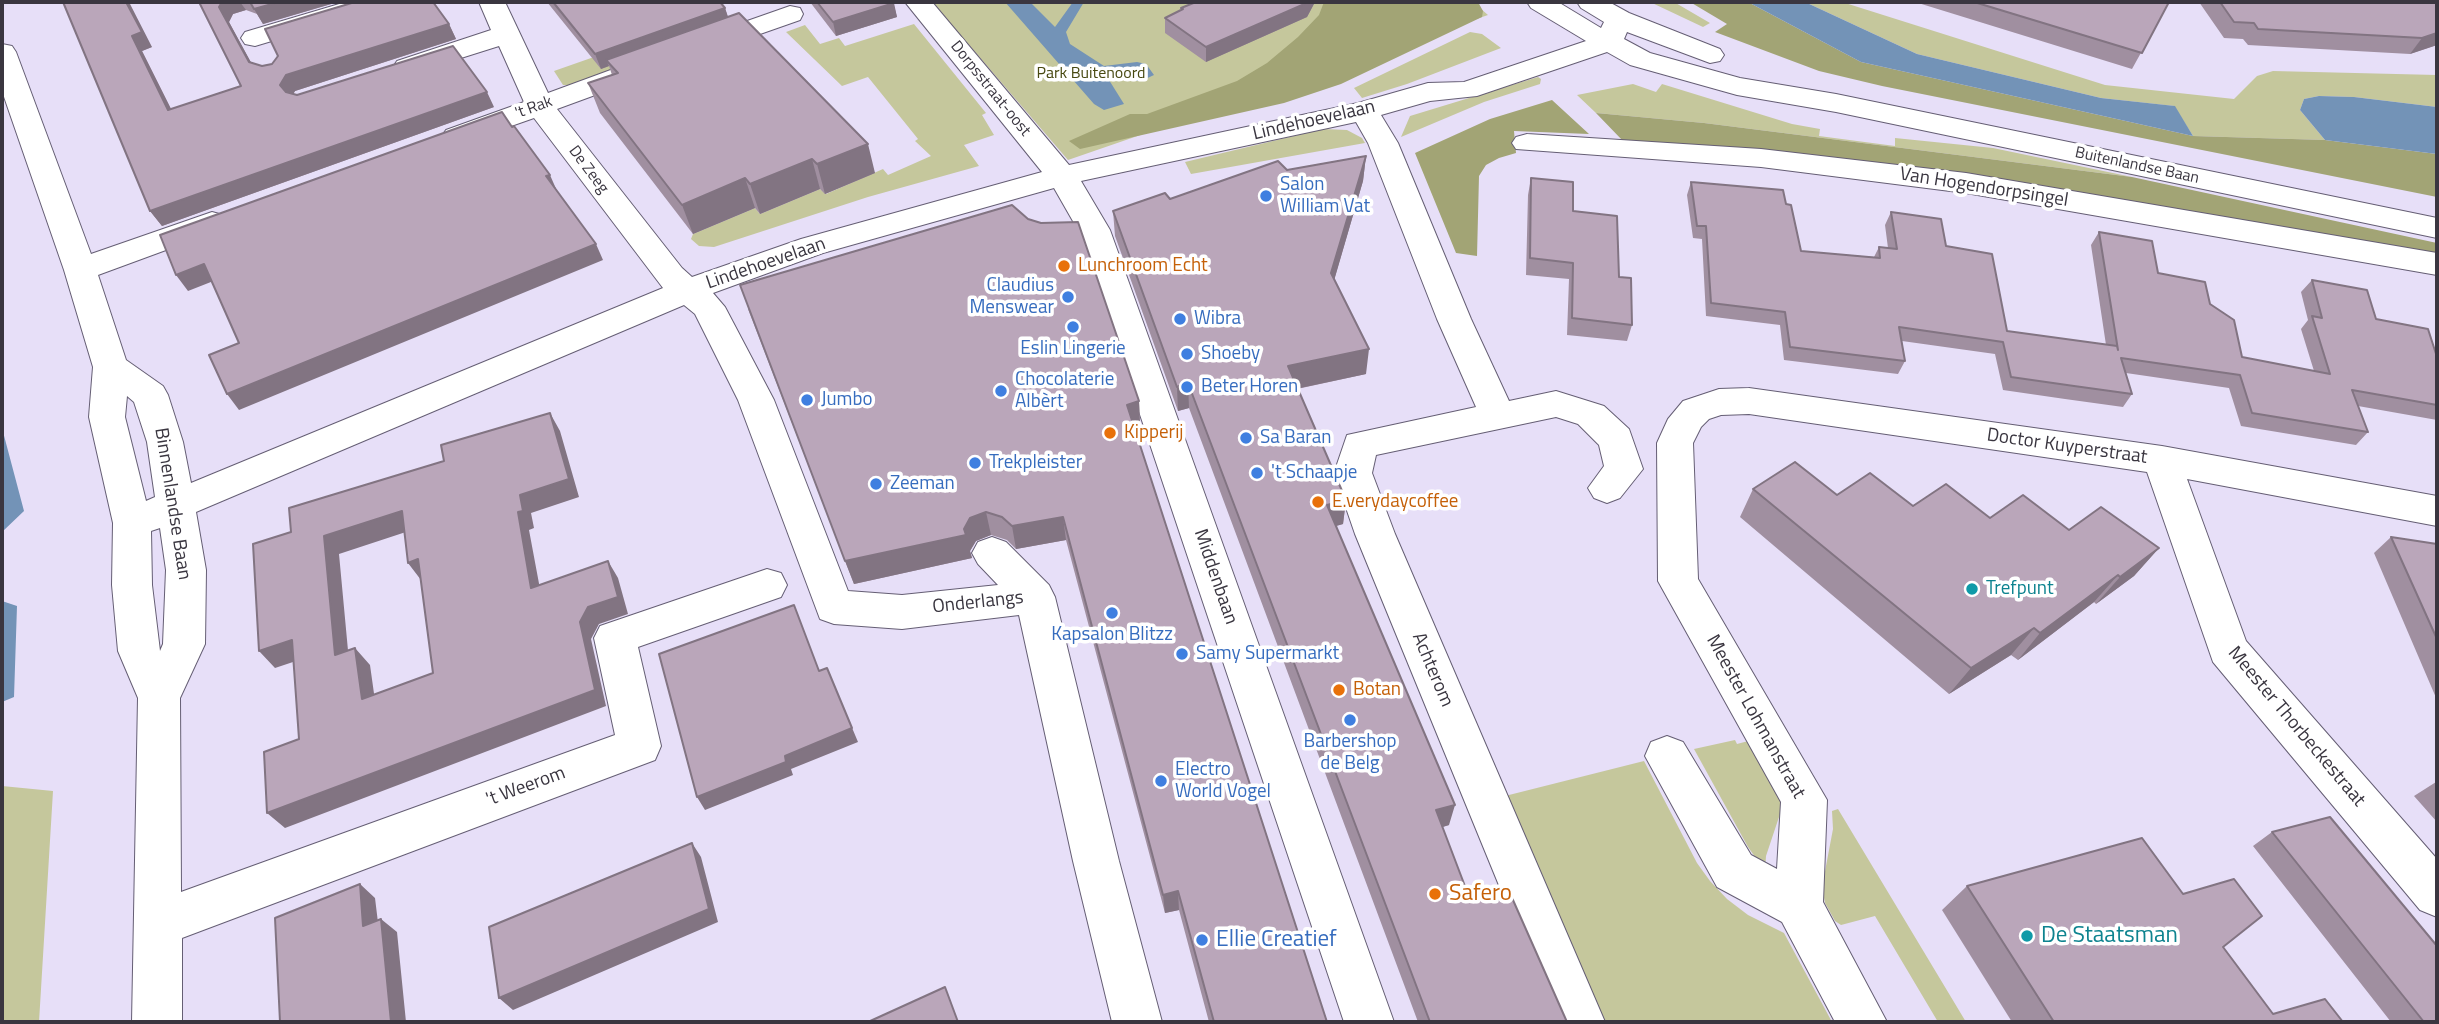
<!DOCTYPE html>
<html>
<head>
<meta charset="utf-8">
<style>
  body { margin:0 }
  #map { position:relative; width:2439px; height:1024px; overflow:hidden; background:#e7dff8; font-family:"Titillium Web",sans-serif }
  canvas { display:block }
  .frame { position:absolute; inset:0; border:4px solid #3a3640; pointer-events:none }
</style>
</head>
<body>
<div id="map">
<canvas width="2439" height="1024"></canvas>
<div class="frame"></div>
</div>
<script>
const ctx = document.querySelector('canvas').getContext('2d');
ctx.lineJoin = 'round';
function paint(path, color) { ctx.fillStyle = color; ctx.fill(path, 'evenodd'); }
const toPath = rows => new Path2D(rows.map(r => 'M' + r).join(''));
function stroke(path, color, width, dash) { ctx.strokeStyle = color; ctx.lineWidth = width; ctx.lineCap = dash ? 'butt' : 'round'; ctx.setLineDash(dash || []); ctx.stroke(path); }
function write(font, color, halo, rows, align = 'center') {
  ctx.font = font + ' "Titillium Web",sans-serif'; ctx.lineWidth = 7; ctx.setLineDash([]); ctx.textBaseline = 'middle'; ctx.strokeStyle = halo; ctx.fillStyle = color; for (const [text, x, y, turn = 0] of rows) {
    ctx.save(); ctx.translate(x, y); ctx.rotate((+turn || 0) * Math.PI / 180); ctx.textAlign = isNaN(turn) ? turn : align; if (halo) ctx.strokeText(text, 0, 0); ctx.fillText(text, 0, 0); ctx.restore();
  }
}
paint(toPath([
  [932,2,1473,2,1488,15,1068,160],
  [1650,2,1674,2,1710,23,1703,27],
  [1805,2,1842,2,2105,85,2234,99,2257,76,2273,71,2437,75,2437,107,2354,97,2319,96,2304,99,2300,110,2325,140,2193,136,2174,106,2101,98,1917,54],
  [688,24,689,44,570,85,563,85,554,71],
  [914,24,986,113,982,115,994,135,964,145,979,166,868,197,714,247,699,246,691,239,693,234,755,208,760,214,820,189,826,194,883,169,888,175,931,156,915,141,918,139,914,134,868,77,842,86,786,32,805,25,820,44,839,38,845,46],
  [1470,32,1482,34,1501,48,1407,84,1362,98,1354,88],
  [1538,77,1541,79,1540,84,1484,102,1401,137,1410,116],
  [1633,84,1656,92,1662,84,1792,124,1820,129,1819,136,1895,146,1895,138,1993,148,2132,177,1704,123,1596,113,1577,95],
  [1323,129,1347,130,1362,138,1365,143,1191,174,1185,162],
  [1735,740,1737,744,1752,740,1781,796,1781,811,1766,856,1765,871,1748,847,1694,749],
  [1644,761,1697,863,1710,881,1727,899,1748,915,1784,933,1832,1022,1599,1022,1501,797],
  [2,786,53,791,39,1022,2,1022],
  [1838,809,1966,1022,1938,1022,1875,916,1841,925,1835,921,1825,903,1822,887,1833,829,1832,811]
]), '#c5c79c');
paint(toPath([
  [1324,2,1478,2,1483,11,1482,17,1341,84,1284,103,1080,149,1069,141,1130,114,1147,114,1237,81,1267,63,1298,37,1319,15],
  [1690,2,1748,2,1861,62,2193,136,2325,140,2437,154,2437,197,1882,86,1819,71,1715,32,1727,24],
  [1552,100,1589,134,1514,131,1516,153,1499,158,1486,165,1479,176,1477,256,1456,253,1415,153,1490,119],
  [1596,113,1704,123,2132,177,2437,243,2437,256,2194,213,1623,141]
]), '#a2a475');
paint(toPath([
  [1005,2,1030,2,1055,27,1073,2,1084,2,1066,32,1070,44,1104,66,1137,62,1146,64,1154,75,1141,81,1132,81,1114,74,1110,76,1109,80,1124,104,1104,110,1094,104],
  [1748,2,1805,2,1917,54,2101,98,2175,106,2193,136,1861,62],
  [2319,96,2354,97,2437,107,2437,154,2325,140,2300,110,2304,99],
  [2,428,24,511,2,532],
  [2,601,17,606,14,697,2,702]
]), '#7393b7');
const minor = toPath([
  [346,2,386,2,382,8,255,46,245,44,241,38,245,32,346,2],
  [479,2,505,2,548,93,627,64,637,62,647,64,651,70,647,76,557,109,682,268,692,277,801,239,1042,172,905,2,932,2,1069,165,1358,103,1428,83,1464,82,1586,41,1531,8,1527,2,1558,2,1601,28,1604,22,1581,8,1577,2,1609,2,1629,13,1720,49,1724,55,1720,61,1710,63,1627,32,1624,39,1650,53,1740,78,1836,94,2437,218,2437,238,1836,112,1737,95,1630,65,1607,52,1477,96,1430,101,1381,115,1398,143,1471,319,1509,401,1556,391,1604,406,1629,429,1643,469,1620,498,1607,503,1594,498,1588,488,1604,466,1599,445,1578,424,1556,417,1376,455,1372,473,1395,534,1605,1022,1555,1022,1355,534,1334,473,1347,435,1476,407,1437,319,1368,143,1356,122,1081,181,1110,230,1394,1022,1344,1022,1078,230,1054,188,823,253,713,293,725,307,774,400,848,591,902,595,998,585,978,564,972,553,978,542,992,537,1006,542,1049,585,1055,597,1119,861,1162,1022,1112,1022,1073,861,1019,615,902,629,834,624,820,619,738,400,695,314,684,305,196,512,206,570,205,644,180,698,181,892,615,735,594,638,600,626,767,569,781,573,787,585,781,597,638,647,661,746,655,760,182,938,182,1022,132,1022,138,698,118,651,112,585,113,523,89,417,93,367,64,270,2,91,2,44,12,46,16,52,91,254,212,212,223,215,228,222,223,229,98,275,126,360,163,386,168,395,183,442,191,483,663,288,534,118,457,145,446,142,442,136,446,130,524,102,499,46,407,75,397,73,393,67,397,61,491,30,479,2],
  [127,396,134,402,147,442,155,497,146,501,125,417,127,396],
  [160,528,166,570,163,644,160,651,152,585,151,531,160,528],
  [790,6,800,8,803,14,800,20,703,54,693,52,689,46,693,40,790,6],
  [1527,134,1761,149,1966,173,2437,253,2437,275,1966,193,1761,167,1516,149,1512,143,1516,137,1527,134],
  [1749,388,2162,446,2437,496,2437,526,2187,479,2246,641,2437,859,2437,917,2420,910,2213,662,2147,472,1749,414,1721,415,1709,419,1701,427,1693,443,1698,579,1827,800,1823,902,1887,1022,1835,1022,1782,922,1717,887,1645,756,1651,742,1667,736,1683,742,1751,855,1777,869,1781,802,1658,581,1657,443,1668,419,1683,401,1719,389,1749,388]
]);
stroke(minor, '#655e74', 2);
paint(minor, '#fff');
paint(toPath([
  [63,2,152,47,142,51,171,109,241,86,199,2,338,2,263,24,257,14,246,10,233,14,229,22,251,63,262,66,449,24,456,39,295,91,293,94,494,107,162,226,150,211],
  [547,2,720,2,725,8,728,17,875,173,825,194,820,189,760,214,755,208,693,234,600,113,588,83,612,75,609,66,601,69],
  [810,2,893,2,897,17,836,36],
  [1196,2,1315,2,1307,17,1206,62,1165,33,1165,18,1181,10,1181,8],
  [1915,2,2169,2,2132,69],
  [2199,2,2437,2,2437,45,2410,54,2248,45,2243,39,2224,38],
  [1366,156,1363,181,1334,280,1366,374,1297,389,1346,500,1343,524,1336,526,1449,825,1442,827,1471,902,1567,1022,1418,1022,1189,408,1178,411,1115,236,1113,211,1170,199,1287,170],
  [1531,178,1573,211,1619,277,1632,325,1627,341,1567,335,1569,279,1526,275,1528,195],
  [1691,182,1786,204,1801,251,1874,257,1879,247,1888,248,1885,225,1891,212,1946,246,2007,331,2106,345,2091,245,2099,232,2158,273,2210,304,2242,357,2314,371,2301,329,2308,320,2301,292,2312,280,2437,357,2437,420,2358,406,2368,432,2356,445,2241,426,2229,388,2126,373,2132,394,2123,407,2065,399,2003,390,1995,354,1902,341,1905,361,1898,374,1784,360,1780,325,1706,316,1702,239,1693,238,1687,195],
  [748,309,1139,401,1140,424,1134,426,1327,1022,1209,1022,1179,910,1165,913,1066,540,1016,549,1007,540,991,535,976,541,970,551,972,558,854,584],
  [1753,489,1837,495,2069,530,2159,548,2134,576,2096,604,2094,602,2018,660,2011,655,1949,694,1740,517],
  [2391,537,2437,544,2437,700,2374,553],
  [2436,782,2437,782,2437,822,2414,796],
  [2272,832,2437,1022,2391,1022,2253,846],
  [1967,886,2223,947,2273,1014,2343,1022,2012,1022,1942,910]
]), '#a08fa0');
paint(toPath([
  [126,2,129,2,152,47,142,51,179,125,168,110,132,36],
  [222,2,240,2,246,10,233,14,229,22,259,77,249,62,219,7],
  [279,2,338,2,263,24,254,9],
  [1309,2,1315,2,1307,17,1206,62,1206,47],
  [894,3,897,17,836,36,833,22],
  [725,8,730,23,606,60,609,66,601,69,595,54],
  [449,24,456,39,295,91,290,100,280,85,286,75],
  [2437,33,2437,45,2410,54,2422,38],
  [487,92,494,107,162,226,150,211],
  [868,144,875,173,825,194,817,164],
  [1366,156,1363,181,1329,298,1331,273],
  [812,159,820,189,760,214,750,184],
  [550,175,557,191,553,192,546,176],
  [745,178,755,208,693,234,682,205],
  [596,244,603,260,239,410,227,394],
  [204,264,216,280,188,291,176,275],
  [1369,349,1366,374,1286,391,1288,366],
  [1188,383,1189,408,1178,411,1177,387],
  [1139,401,1140,424,1129,428,1127,405],
  [550,413,560,431,579,497,531,513,534,528,529,530,543,605,531,588,518,512,520,495],
  [1346,500,1343,524,1325,529,1327,505],
  [402,511,415,529,339,554,350,672,335,655,324,536],
  [986,512,991,535,976,541,970,551,972,558,854,584,845,561,964,529,970,518],
  [1063,517,1066,540,1016,549,1012,526],
  [2159,548,2134,576,2096,604,2120,577],
  [418,559,421,580,408,563],
  [608,561,618,578,628,614,599,624,591,639,606,706,285,828,267,813,580,622],
  [2118,575,2094,602,2018,660,2040,633],
  [2034,628,2011,655,1949,694,1971,668],
  [292,640,308,657,275,668,259,651],
  [355,648,370,665,377,715,362,699],
  [827,668,858,742,791,769,793,775,705,810,697,797,785,756],
  [1455,805,1449,825,1430,831,1436,810],
  [692,843,701,857,718,922,513,1010,499,998],
  [360,884,375,898,380,939,363,926],
  [1178,891,1179,910,1165,913,1163,895],
  [381,919,397,932,406,1022,391,1022]
]), '#827482');
const building = toPath([
  [63,2,126,2,142,32,132,36,168,110,241,86,199,2,222,2,219,7,249,62,262,66,272,64,278,56,265,29,355,2,433,2,449,24,286,75,280,85,286,92,297,95,453,46,487,92,150,211,63,2],
  [250,2,279,2,254,9,250,2],
  [553,2,720,2,725,8,595,54,553,2],
  [817,2,893,2,894,3,833,22,817,2],
  [1196,2,1309,2,1206,47,1165,18,1183,9,1181,8,1196,2],
  [1974,2,2169,2,2142,53,1974,2],
  [2220,2,2437,2,2437,33,2422,38,2258,29,2254,23,2234,22,2220,2],
  [739,13,868,144,817,164,812,159,750,184,745,178,682,205,588,83,618,73,606,60,739,13],
  [502,112,512,127,514,126,550,175,546,176,596,244,227,394,209,355,239,343,204,264,176,275,160,235,502,112],
  [1366,156,1331,273,1369,349,1288,366,1346,500,1327,505,1455,805,1436,810,1471,902,1509,891,1567,1022,1430,1022,1188,383,1177,387,1113,211,1165,193,1170,199,1278,161,1287,170,1366,156],
  [1531,178,1573,182,1573,211,1617,216,1619,277,1631,278,1632,325,1572,318,1573,263,1530,258,1531,178],
  [1691,182,1783,190,1786,204,1791,205,1801,251,1880,258,1879,247,1897,249,1891,212,1941,219,1946,246,1992,254,2007,331,2117,346,2118,350,2099,232,2152,241,2158,273,2205,282,2210,304,2234,320,2242,357,2330,374,2312,316,2322,318,2312,280,2367,290,2376,319,2428,329,2437,357,2437,405,2352,390,2368,432,2252,413,2240,375,2121,358,2132,394,2074,386,2011,377,2003,342,1899,327,1905,361,1790,347,1785,312,1711,303,1706,226,1697,226,1691,182],
  [1012,205,1028,219,1041,223,1078,222,1139,401,1127,405,1327,1022,1214,1022,1178,891,1163,895,1063,517,1012,526,1002,517,986,512,970,518,964,529,966,535,845,561,740,285,1012,205],
  [550,413,569,479,520,495,523,511,518,512,531,588,608,561,618,597,588,607,580,622,595,690,267,813,264,752,299,739,292,640,259,651,253,544,291,532,289,508,444,461,441,445,550,413],
  [402,511,408,563,418,559,433,673,362,699,355,648,335,655,324,536,402,511],
  [1795,462,1837,495,1870,473,1913,506,1946,484,1990,518,2023,495,2069,530,2101,507,2159,548,2120,577,2118,575,2040,633,2034,628,1971,668,1753,489,1795,462],
  [2391,537,2437,544,2437,639,2391,537],
  [794,605,819,671,827,668,852,728,785,756,786,762,697,797,659,654,794,605],
  [2330,817,2437,946,2437,1022,2424,1022,2272,832,2330,817],
  [2142,838,2183,894,2234,879,2262,916,2223,947,2273,1014,2325,999,2343,1022,2054,1022,1967,886,2142,838],
  [692,843,709,909,499,998,489,927,692,843],
  [360,884,363,926,381,919,391,1022,280,1022,275,918,360,884],
  [945,987,958,1022,868,1022,945,987]
]);
paint(building, '#baa6ba');
stroke(building, '#827482', 2);
for (const [x, y, r, color] of [
  [1266,196,7,"#3f7fe0"],
  [1064,266,7,"#e8710a"],
  [1068,297,7,"#3f7fe0"],
  [1180,319,7,"#3f7fe0"],
  [1073,327,7,"#3f7fe0"],
  [1187,354,7,"#3f7fe0"],
  [1187,387,7,"#3f7fe0"],
  [1001,391,7,"#3f7fe0"],
  [807,400,7,"#3f7fe0"],
  [1110,433,7,"#e8710a"],
  [1246,438,7,"#3f7fe0"],
  [975,463,7,"#3f7fe0"],
  [1257,473,7,"#3f7fe0"],
  [876,484,7,"#3f7fe0"],
  [1318,502,7,"#e8710a"],
  [1972,589,7,"#0f9aa8"],
  [1112,613,7,"#3f7fe0"],
  [1182,654,7,"#3f7fe0"],
  [1339,690,7,"#e8710a"],
  [1350,720,7,"#3f7fe0"],
  [1161,781,7,"#3f7fe0"],
  [1435,894,7,"#e8710a"],
  [2027,936,7,"#0f9aa8"],
  [1202,940,7,"#3f7fe0"]
]) { const dot = new Path2D(); dot.arc(x, y, r, 0, 2 * Math.PI); ctx.fillStyle = color; ctx.fill(dot); stroke(dot, '#fff', 2.5); }
write('16px', '#484911', '#fff', [
  ["Park Buitenoord",1091,74]
]);
write('16px', '#3a3640', '#fff', [
  ["Dorpsstraat-oost",990,89,51],
  ["'t Rak",534,108,-20],
  ["Buitenlandse Baan",2137,166,12],
  ["De Zeeg",588,170,53]
]);
write('19px', '#3a3640', '#fff', [
  ["Lindehoevelaan",1314,121,-13],
  ["Van Hogendorpsingel",1984,188,9],
  ["Lindehoevelaan",766,264,-19],
  ["Doctor Kuyperstraat",2067,447,8],
  ["Binnenlandse Baan",172,504,81],
  ["Middenbaan",1215,577,71],
  ["Onderlangs",978,603,-6],
  ["Achterom",1432,670,67],
  ["Meester Lohmanstraat",1755,717,61],
  ["Meester Thorbeckestraat",2296,727,50],
  ["'t Weerom",526,787,-20]
]);
write('19px', '#366cbe', '#fff', [
  ["Salon",1280,185],
  ["William Vat",1280,207],
  ["Claudius",1054,286,"right"],
  ["Menswear",1054,308,"right"],
  ["Wibra",1194,319],
  ["Eslin Lingerie",1073,349,"center"],
  ["Shoeby",1201,354],
  ["Chocolaterie",1015,380],
  ["Albèrt",1015,402],
  ["Beter Horen",1201,387],
  ["Jumbo",821,400],
  ["Sa Baran",1260,438],
  ["Trekpleister",989,463],
  ["'t Schaapje",1271,473],
  ["Zeeman",890,484],
  ["Kapsalon Blitzz",1112,635,"center"],
  ["Samy Supermarkt",1196,654],
  ["Barbershop",1350,742,"center"],
  ["de Belg",1350,764,"center"],
  ["Electro",1175,770],
  ["World Vogel",1175,792]
], 'left');
write('19px', '#c56008', '#fff', [
  ["Lunchroom Echt",1078,266],
  ["Kipperij",1124,433],
  ["E.verydaycoffee",1332,502],
  ["Botan",1353,690]
], 'left');
write('19px', '#0d838f', '#fff', [
  ["Trefpunt",1986,589]
], 'left');
write('23px', '#c56008', '#fff', [
  ["Safero",1449,894]
], 'left');
write('23px', '#0d838f', '#fff', [
  ["De Staatsman",2041,936]
], 'left');
write('23px', '#366cbe', '#fff', [
  ["Ellie Creatief",1216,940]
], 'left');
</script>
</body>
</html>
